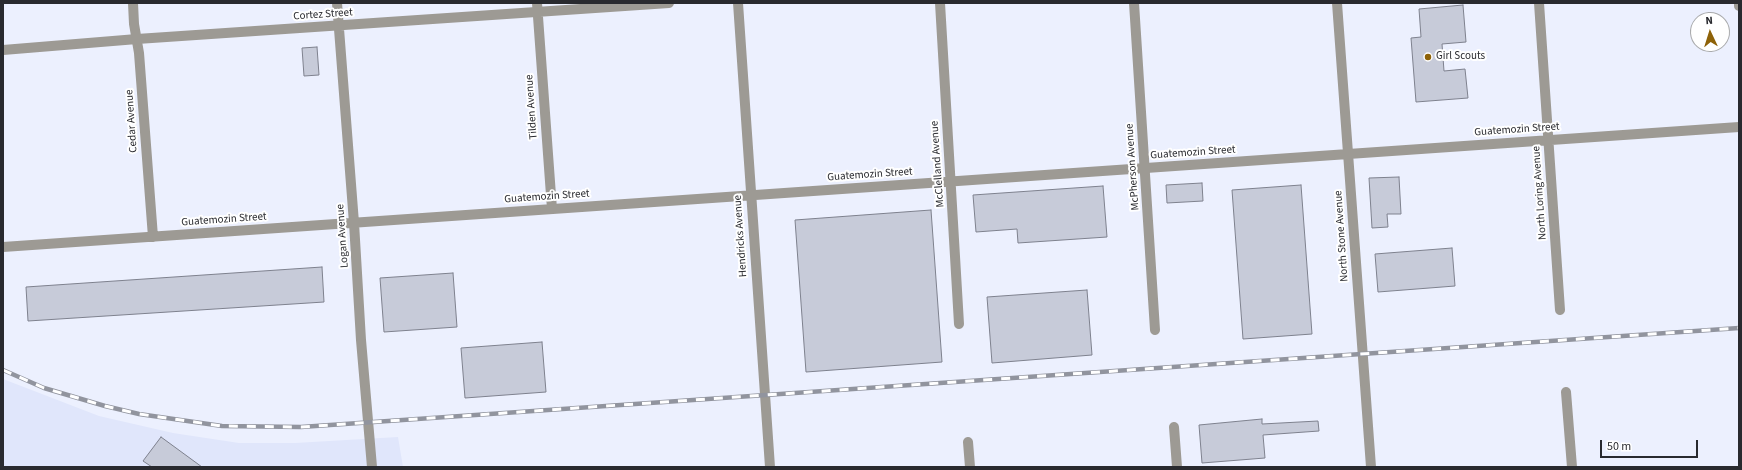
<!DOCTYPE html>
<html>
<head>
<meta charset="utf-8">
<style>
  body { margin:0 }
  #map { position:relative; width:1742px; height:470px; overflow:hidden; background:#ecf0fe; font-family:"Source Sans 3",sans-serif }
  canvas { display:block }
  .frame { position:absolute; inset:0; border:4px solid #292a2f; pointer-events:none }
  .north { position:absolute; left:1690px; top:12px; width:40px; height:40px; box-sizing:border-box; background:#fff; border:1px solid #a9aaac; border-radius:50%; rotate:356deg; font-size:11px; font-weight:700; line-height:16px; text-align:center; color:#292a2f }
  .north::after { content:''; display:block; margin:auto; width:14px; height:18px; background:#8e6208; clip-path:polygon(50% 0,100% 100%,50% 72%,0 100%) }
  .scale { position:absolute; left:1600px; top:440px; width:98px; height:18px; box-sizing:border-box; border:2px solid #292a2f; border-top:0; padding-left:5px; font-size:12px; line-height:14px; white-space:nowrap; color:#292a2f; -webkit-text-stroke:3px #fff; paint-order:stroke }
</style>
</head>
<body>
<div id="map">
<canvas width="1742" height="470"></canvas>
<div class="frame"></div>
<div class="north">N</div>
<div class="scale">50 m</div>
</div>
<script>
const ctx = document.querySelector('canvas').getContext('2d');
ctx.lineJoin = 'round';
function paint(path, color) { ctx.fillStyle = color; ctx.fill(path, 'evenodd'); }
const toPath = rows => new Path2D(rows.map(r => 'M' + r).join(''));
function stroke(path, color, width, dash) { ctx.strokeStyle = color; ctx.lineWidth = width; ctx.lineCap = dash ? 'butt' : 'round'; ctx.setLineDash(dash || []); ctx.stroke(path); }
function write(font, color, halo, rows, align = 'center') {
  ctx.font = font + ' "Source Sans 3",sans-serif'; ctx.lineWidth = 4; ctx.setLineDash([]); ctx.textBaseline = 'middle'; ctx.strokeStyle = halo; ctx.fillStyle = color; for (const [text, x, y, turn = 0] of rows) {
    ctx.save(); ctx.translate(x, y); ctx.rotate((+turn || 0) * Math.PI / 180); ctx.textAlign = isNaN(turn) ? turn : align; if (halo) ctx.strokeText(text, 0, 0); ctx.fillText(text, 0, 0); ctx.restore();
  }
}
paint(toPath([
  [3,379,99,416,173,433,239,443,295,443,398,437,403,467,3,467]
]), '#e0e6fb');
const building = toPath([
  [1463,5,1466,42,1442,44,1444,71,1465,69,1468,98,1416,102,1411,38,1421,37,1419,9,1463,5],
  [317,47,319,75,304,76,302,48,317,47],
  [1399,177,1401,214,1387,214,1388,227,1372,228,1369,178,1399,177],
  [1202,183,1203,201,1167,203,1166,185,1202,183],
  [1301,185,1312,334,1243,339,1232,190,1301,185],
  [1103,186,1107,237,1018,243,1017,229,976,232,973,195,1103,186],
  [931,210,942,362,806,372,795,220,931,210],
  [1452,248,1455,286,1378,292,1375,254,1452,248],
  [322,267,324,302,28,321,26,287,322,267],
  [453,273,457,327,384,332,380,278,453,273],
  [1087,290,1092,355,992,363,987,297,1087,290],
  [542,342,546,392,465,398,461,348,542,342],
  [1262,419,1262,424,1318,421,1319,431,1263,435,1265,458,1202,463,1199,425,1262,419],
  [161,437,202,467,152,467,143,461,161,437]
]);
paint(building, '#c7cbd9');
stroke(building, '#7e818e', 1);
stroke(toPath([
  [133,3,134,24,139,53,153,237],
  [337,3,354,223,361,340,372,467],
  [537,3,552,209],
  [738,3,770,467],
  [940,3,959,324],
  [1134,3,1155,330],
  [1337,3,1371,467],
  [1539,3,1560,310],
  [1739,3,1739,6],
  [3,50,137,39,669,3],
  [3,247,1739,127],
  [1566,392,1572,467],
  [1174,427,1177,467],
  [968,442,970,467]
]), '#9d9a94', 10);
const rail = toPath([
  [3,370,44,388,105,406,139,414,222,426,301,427,1739,328]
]);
stroke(rail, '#91949e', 4.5);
stroke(rail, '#fff', 3, [9]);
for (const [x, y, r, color] of [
  [1428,57,4,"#8e6208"]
]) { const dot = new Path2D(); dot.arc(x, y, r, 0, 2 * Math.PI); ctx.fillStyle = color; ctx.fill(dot); stroke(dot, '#fff', 1.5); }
write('11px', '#292a2f', '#fff', [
  ["Cortez Street",323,15,-4],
  ["Tilden Avenue",532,107,-94],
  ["Cedar Avenue",132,121,-94],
  ["Guatemozin Street",1517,130,-4],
  ["Guatemozin Street",1193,153,-4],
  ["McClelland Avenue",938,164,-94],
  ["McPherson Avenue",1133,167,-94],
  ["Guatemozin Street",870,175,-4],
  ["North Loring Avenue",1540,193,-94],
  ["Guatemozin Street",547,197,-4],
  ["Guatemozin Street",224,220,-4],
  ["Logan Avenue",343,236,-94],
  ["Hendricks Avenue",741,236,-94],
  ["North Stone Avenue",1342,236,-94]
]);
write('11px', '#292a2f', '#fff', [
  ["Girl Scouts",1436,57]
], 'left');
</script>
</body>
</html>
